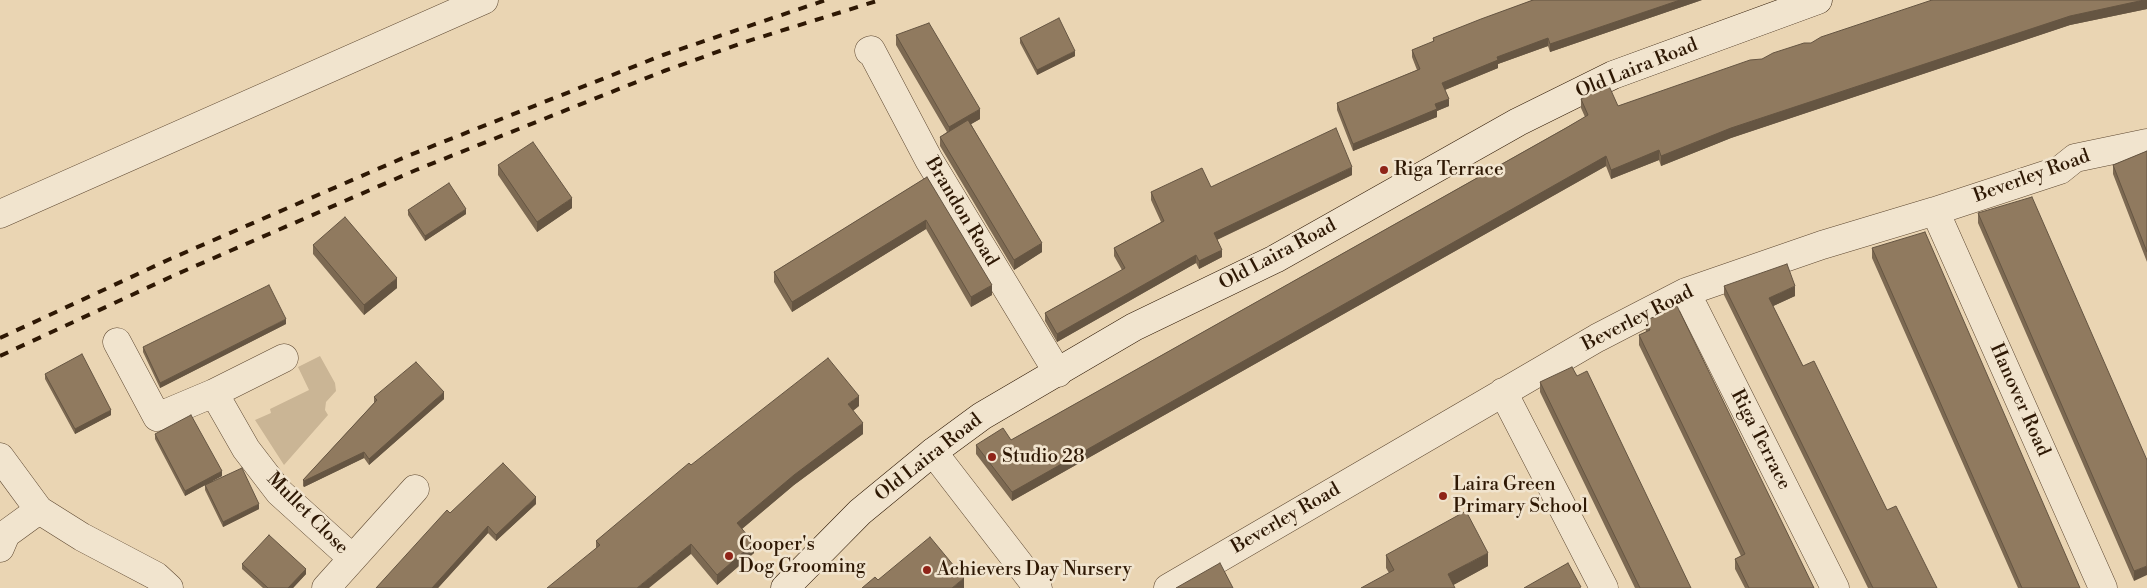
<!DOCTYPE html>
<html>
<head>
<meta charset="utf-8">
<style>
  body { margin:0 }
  canvas { display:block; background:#ead5b3 }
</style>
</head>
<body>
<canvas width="2147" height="588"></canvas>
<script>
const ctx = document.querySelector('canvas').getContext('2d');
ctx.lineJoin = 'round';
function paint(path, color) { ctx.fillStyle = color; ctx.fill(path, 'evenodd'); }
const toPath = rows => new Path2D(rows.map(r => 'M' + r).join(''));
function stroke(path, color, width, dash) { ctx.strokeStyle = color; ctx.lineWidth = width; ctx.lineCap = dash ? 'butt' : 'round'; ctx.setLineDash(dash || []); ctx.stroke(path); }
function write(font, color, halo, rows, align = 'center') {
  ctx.font = font + ' "Libre Bodoni",serif'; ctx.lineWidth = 5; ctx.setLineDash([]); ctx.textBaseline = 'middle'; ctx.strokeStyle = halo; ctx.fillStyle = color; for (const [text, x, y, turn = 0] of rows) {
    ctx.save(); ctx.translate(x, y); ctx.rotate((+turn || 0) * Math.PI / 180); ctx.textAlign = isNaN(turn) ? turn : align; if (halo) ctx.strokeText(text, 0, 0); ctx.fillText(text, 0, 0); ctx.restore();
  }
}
paint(toPath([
  [320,356,335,383,336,391,326,402,325,410,328,415,284,465,255,420,271,413,270,409,309,390,298,367]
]), '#cab595');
const minor = toPath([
  [869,51,871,50,929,160,1058,373],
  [1935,211,2103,588],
  [0,214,484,0],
  [1686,292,1835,588],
  [117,342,157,417,214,393,246,449,279,492,352,558],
  [1503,392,1604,588],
  [214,393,284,358],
  [933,452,1038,588],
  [0,457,39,510,82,537,156,576,169,588],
  [0,548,6,534,39,510],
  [326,588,415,489],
  [1168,588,1597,338,1686,292,1822,245,1935,211,2060,170,2075,158,2147,143]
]);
const secondary = toPath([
  [785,588,860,512,933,452,982,416,1134,327,1275,259,1518,122,1613,75,1818,0]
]);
stroke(minor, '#5d4730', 29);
stroke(secondary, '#2e1804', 29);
stroke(minor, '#f1e4ce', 28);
stroke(secondary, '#f1e4ce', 28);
stroke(toPath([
  [0,338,170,259,410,155,663,55,826,0],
  [0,356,177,274,416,170,664,71,745,42,880,0]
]), '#2e1804', 4, [9, 9]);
paint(toPath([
  [1533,0,1702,0,1550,52,1548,46,1498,64,1498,68,1445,90,1449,106,1437,111,1437,117,1353,151,1337,110,1337,103,1417,70,1412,57,1412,50,1433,42,1433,38],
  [2147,0,2147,9,2070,25,1731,138,1661,166,1659,160,1611,179,1606,166,1012,501,976,454,976,445,1011,440,1585,117,1581,108,1581,99,1618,106,1811,43],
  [896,35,980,119,971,124,1042,252,1014,270,940,146,940,137,947,132,896,45],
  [1020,38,1075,56,1037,75,1020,43],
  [2147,151,2147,262,2113,174,2113,165],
  [498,165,572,208,537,232,498,175],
  [1352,175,1217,240,1222,257,1199,269,1196,263,1057,342,1045,321,1045,313,1122,270,1114,256,1114,248,1161,222,1151,200,1151,192],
  [927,177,992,295,971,307,926,229,792,312,774,282,774,272],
  [408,210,466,214,425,241,408,215],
  [1978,213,2147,460,2134,581,1978,223],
  [313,245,397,288,364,315,313,254],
  [1872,248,2080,588,2018,588,1872,258],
  [1724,286,1795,296,1773,306,1803,366,1887,510,1937,588,1868,588,1724,295],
  [1645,321,1814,588,1745,588,1735,569,1735,559,1741,556,1639,345,1639,335,1646,332],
  [286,324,160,388,143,352,143,347],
  [45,374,111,415,75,434,45,379],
  [1540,382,1691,588,1635,588,1540,392],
  [374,397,444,399,369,465,364,458,304,487,303,486,303,480,374,403],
  [859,406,853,411,863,434,794,485,742,529,754,553,717,585,691,554,596,548,596,541,691,465],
  [155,434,222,476,212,481,259,509,223,527,205,490,205,485,185,496,155,439],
  [536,504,496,541,488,533,438,588,376,588,450,513],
  [1386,555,1488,566,1453,585,1389,573,1386,568],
  [242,564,306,574,293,588,263,588,242,569]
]), '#7c6952');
paint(toPath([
  [1680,0,1702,0,1550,52,1550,44],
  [2144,0,2147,0,2147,9,2070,25,1731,138,1661,166,1661,156,1731,128,2070,16],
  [1548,38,1548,46,1498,64,1498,68,1442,91,1442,83,1497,57],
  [1075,51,1075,56,1037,75,1037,70],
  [1449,99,1449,106,1437,111,1437,117,1353,151,1353,144,1435,104],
  [980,109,980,119,949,137,949,127],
  [1659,150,1659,160,1611,179,1611,170],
  [1606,156,1606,166,1012,501,1012,492],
  [1352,167,1352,175,1214,241,1214,233],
  [572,198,572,208,537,232,537,222],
  [466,209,466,214,425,241,425,236],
  [926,220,926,229,792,312,792,302],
  [1042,243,1042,252,1014,270,1014,260],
  [1222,250,1222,257,1199,269,1199,261],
  [1196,255,1196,263,1057,342,1057,334],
  [397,278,397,288,364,315,364,305],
  [992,285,992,295,971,307,971,297],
  [1795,286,1795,296,1769,308,1769,298],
  [286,319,286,324,160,388,160,383],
  [444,392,444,399,369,465,369,459],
  [859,396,859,406,848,414,848,404],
  [111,410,111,415,75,434,75,429],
  [863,423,863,434,794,485,737,533,737,523,794,475],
  [364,452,364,458,304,487,304,481],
  [222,471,222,476,185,496,185,491],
  [536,497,536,504,496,541,496,535],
  [259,504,259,509,223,527,223,522],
  [488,526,488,533,438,588,432,588],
  [754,543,754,553,717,585,717,575],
  [691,544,691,554,649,588,637,588],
  [1488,553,1488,566,1448,588,1448,574],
  [2147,566,2147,575,2134,581,2134,571],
  [306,569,306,574,293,588,288,588],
  [964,578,964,588,952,588]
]), '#655542');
const building = toPath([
  [1533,0,1680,0,1550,44,1548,38,1497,57,1498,60,1442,83,1449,99,1435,104,1437,109,1353,144,1337,103,1420,69,1412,50,1434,41,1433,38,1481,19,1533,0],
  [1932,0,2144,0,2070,16,1731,128,1661,156,1659,150,1611,170,1606,156,1012,492,976,445,1003,428,1011,440,1566,128,1588,115,1581,99,1590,94,1609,86,1618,106,1750,60,1762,59,1773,53,1804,43,1811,43,1821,37,1932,0],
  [1059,18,1075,51,1037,70,1020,38,1059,18],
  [929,23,980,109,949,127,896,35,929,23],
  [968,120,1042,243,1014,260,940,137,968,120],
  [1336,128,1352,167,1214,233,1222,250,1199,261,1196,255,1057,334,1045,313,1125,268,1114,248,1164,221,1151,192,1202,168,1211,187,1336,128],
  [533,142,572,198,537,222,498,165,533,142],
  [2147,151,2147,252,2113,165,2147,151],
  [927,177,992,285,971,297,926,220,792,302,774,272,927,177],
  [449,183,466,209,425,236,408,210,449,183],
  [2032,197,2147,460,2147,566,2134,571,1978,213,2032,197],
  [345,217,397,278,364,305,313,245,345,217],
  [1925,232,2080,588,2022,588,1872,248,1925,232],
  [1787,264,1795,286,1769,298,1803,366,1814,361,1887,510,1896,506,1937,588,1873,588,1724,286,1787,264],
  [269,285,286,319,160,383,143,347,269,285],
  [1677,306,1814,588,1749,588,1735,559,1745,554,1639,335,1650,330,1645,321,1677,306],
  [82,354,111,410,75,429,45,374,82,354],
  [828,358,859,396,848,404,863,423,794,475,737,523,754,543,717,575,691,544,637,588,547,588,600,545,596,541,689,463,691,465,828,358],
  [416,362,444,392,369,459,364,452,304,481,303,480,377,400,374,397,416,362],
  [1572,367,1577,376,1587,371,1691,588,1640,588,1540,382,1572,367],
  [191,415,222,471,185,491,155,434,191,415],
  [503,463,536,497,496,535,488,526,432,588,376,588,447,510,450,513,503,463],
  [242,468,259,504,223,522,205,485,242,468],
  [1466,511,1488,553,1448,574,1455,588,1361,588,1394,570,1386,555,1466,511],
  [269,535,306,569,288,588,268,588,242,564,269,535],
  [930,537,964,578,952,588,862,588,875,577,878,580,930,537],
  [1220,563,1233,588,1176,588,1220,563],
  [1568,563,1581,587,1579,588,1524,588,1568,563]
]);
paint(building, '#907a5f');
stroke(building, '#655542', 1);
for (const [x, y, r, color] of [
  [1384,170,5,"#8f2418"],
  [992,457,5,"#8f2418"],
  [1443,496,5,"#8f2418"],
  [729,556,5,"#8f2418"],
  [927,570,5,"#8f2418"]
]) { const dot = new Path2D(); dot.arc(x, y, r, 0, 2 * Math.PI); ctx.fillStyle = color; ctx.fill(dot); stroke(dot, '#f1e4ce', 2); }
write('19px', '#2e1804', '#f1e4ce', [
  ["Old Laira Road",1637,69,-22],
  ["Beverley Road",2032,177,-20],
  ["Brandon Road",961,212,59],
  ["Old Laira Road",1278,255,-28],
  ["Beverley Road",1638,319,-27],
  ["Hanover Road",2019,400,66],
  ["Riga Terrace",1760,440,63],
  ["Old Laira Road",929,458,-38],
  ["Mullet Close",307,514,45],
  ["Beverley Road",1286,519,-30]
]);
write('19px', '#2e1804', '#f1e4ce', [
  ["Riga Terrace",1394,170],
  ["Studio 28",1002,457],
  ["Laira Green",1453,485],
  ["Primary School",1453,507],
  ["Cooper's",739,545],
  ["Dog Grooming",739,567],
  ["Achievers Day Nursery",937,570]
], 'left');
</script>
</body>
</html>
